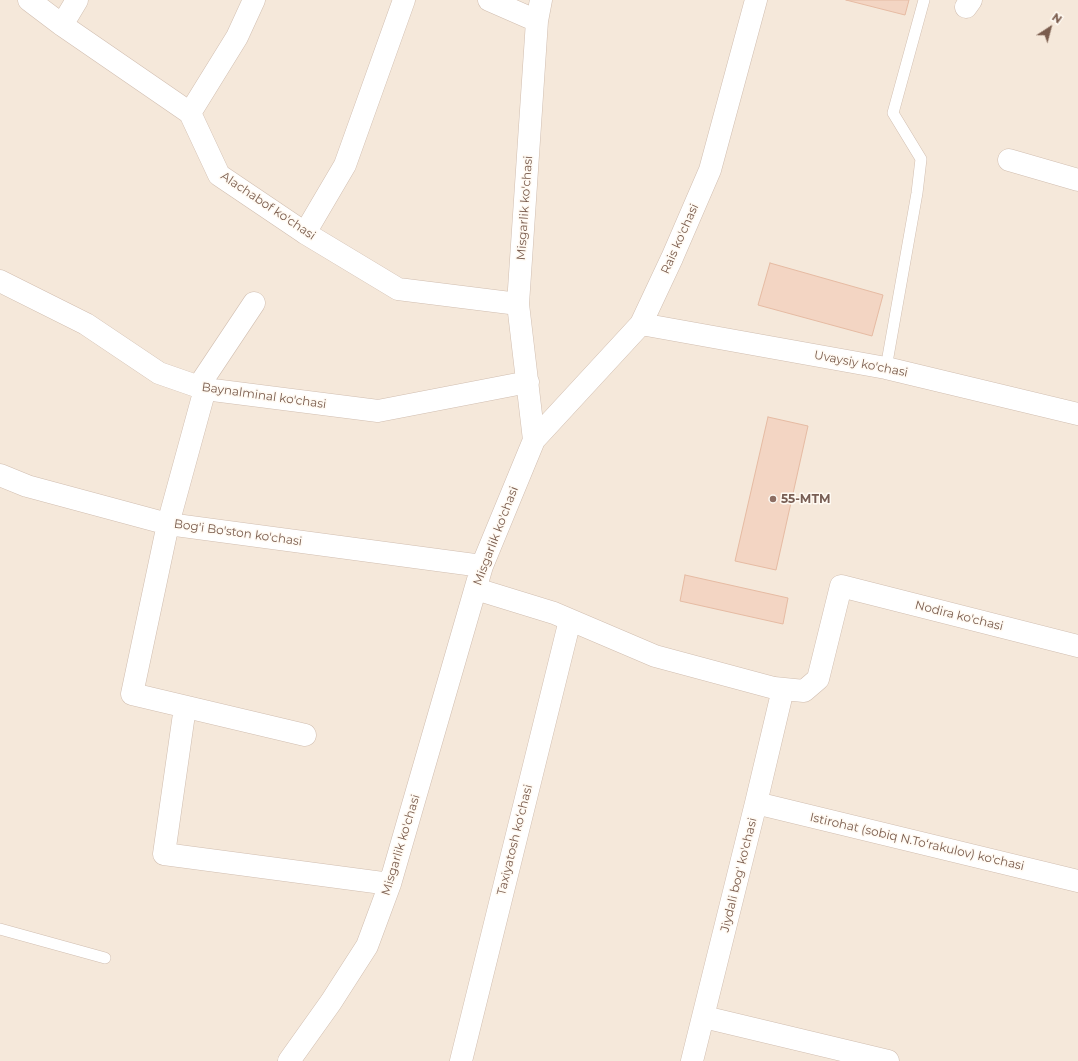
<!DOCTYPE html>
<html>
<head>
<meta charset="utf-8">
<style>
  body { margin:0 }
  #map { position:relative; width:1078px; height:1061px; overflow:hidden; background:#fdf6ec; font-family:Montserrat,sans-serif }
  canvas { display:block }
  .north { position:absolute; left:1030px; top:8px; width:40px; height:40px; -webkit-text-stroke:3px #fffaf3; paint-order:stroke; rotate:36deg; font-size:11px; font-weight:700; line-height:16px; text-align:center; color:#7a5c4d }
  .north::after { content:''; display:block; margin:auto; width:14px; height:18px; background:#7a5c4d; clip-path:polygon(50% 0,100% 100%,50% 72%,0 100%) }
</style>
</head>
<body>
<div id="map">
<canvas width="1078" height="1061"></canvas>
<div class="north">N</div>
</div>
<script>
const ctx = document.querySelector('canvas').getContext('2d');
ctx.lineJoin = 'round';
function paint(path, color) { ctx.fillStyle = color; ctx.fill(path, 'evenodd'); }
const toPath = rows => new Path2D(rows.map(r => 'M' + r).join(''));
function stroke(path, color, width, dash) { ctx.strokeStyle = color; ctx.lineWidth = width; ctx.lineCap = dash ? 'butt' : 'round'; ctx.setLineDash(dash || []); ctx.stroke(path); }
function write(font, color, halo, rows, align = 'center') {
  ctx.font = font + ' Montserrat,sans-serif'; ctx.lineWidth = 3; ctx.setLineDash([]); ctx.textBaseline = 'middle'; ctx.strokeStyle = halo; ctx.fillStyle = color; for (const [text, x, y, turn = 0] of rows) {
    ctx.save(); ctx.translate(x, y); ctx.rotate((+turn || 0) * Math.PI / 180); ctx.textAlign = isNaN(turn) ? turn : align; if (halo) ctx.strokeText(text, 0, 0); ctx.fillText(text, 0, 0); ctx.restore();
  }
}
paint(toPath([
  [0,0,1078,0,1078,1061,0,1061]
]), '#f5e8da');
const building = toPath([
  [846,0,909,0,905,15,846,0],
  [770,263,883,295,872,336,758,305,770,263],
  [768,417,808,426,776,570,735,561,768,417],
  [685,575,788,598,783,624,680,601,685,575]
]);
paint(building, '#f3d5c3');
stroke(building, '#e6bba3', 1);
const service = toPath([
  [886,368,917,193,921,159,893,113,924,0],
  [0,929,105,958]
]);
const minor = toPath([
  [29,0,62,25,190,113,219,175,305,233,398,289,518,304],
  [489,0,537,21],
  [966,7,971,0],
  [62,25,77,0],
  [190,113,237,37,254,0],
  [1009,160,1078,180],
  [305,233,345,165,404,0],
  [0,281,86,324,159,373,205,389,378,411,528,382],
  [641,324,886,368,1078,414],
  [198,387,254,303],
  [205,389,168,524,132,694,305,735],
  [534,440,641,324,672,258,710,170,756,0],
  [0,475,27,486,168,524,482,566],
  [476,589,554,613,655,656,774,688,804,691,818,679,841,586,1078,646],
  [185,707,164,854,390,884],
  [756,803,1078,881],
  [704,1017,888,1061],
  [289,1061,331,1002,367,946,390,884,482,566,534,440,518,304,537,21,541,0],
  [461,1061,570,620],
  [692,1061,756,803,783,689]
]);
stroke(service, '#d1beb0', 12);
stroke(minor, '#d1beb0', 23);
stroke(service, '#fff', 11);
stroke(minor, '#fff', 22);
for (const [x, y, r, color] of [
  [773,499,4,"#8d6e63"]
]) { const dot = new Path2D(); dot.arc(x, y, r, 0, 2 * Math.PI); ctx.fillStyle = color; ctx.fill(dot); stroke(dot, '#fffaf3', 1.5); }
write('12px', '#7a5c4d', '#fffaf3', [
  ["Alachabof ko'chasi",268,206,34],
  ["Misgarlik ko'chasi",525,208,-86],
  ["Rais ko'chasi",680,239,-66],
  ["Uvaysiy ko'chasi",861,364,11],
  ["Baynalminal ko'chasi",264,396,8],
  ["Bog'i Bo'ston ko'chasi",238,533,8],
  ["Misgarlik ko'chasi",496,536,-69],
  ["Nodira ko'chasi",959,616,14],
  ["Taxiyatosh koʻchasi",515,840,-76],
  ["Istirohat (sobiq N.To‘rakulov) ko'chasi",917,842,13],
  ["Misgarlik ko'chasi",401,845,-73],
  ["Jiydali bog' ko'chasi",739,875,-76]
]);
write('bold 12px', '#785e54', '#fffaf3', [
  ["55-МТМ",781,499]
], 'left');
</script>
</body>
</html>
